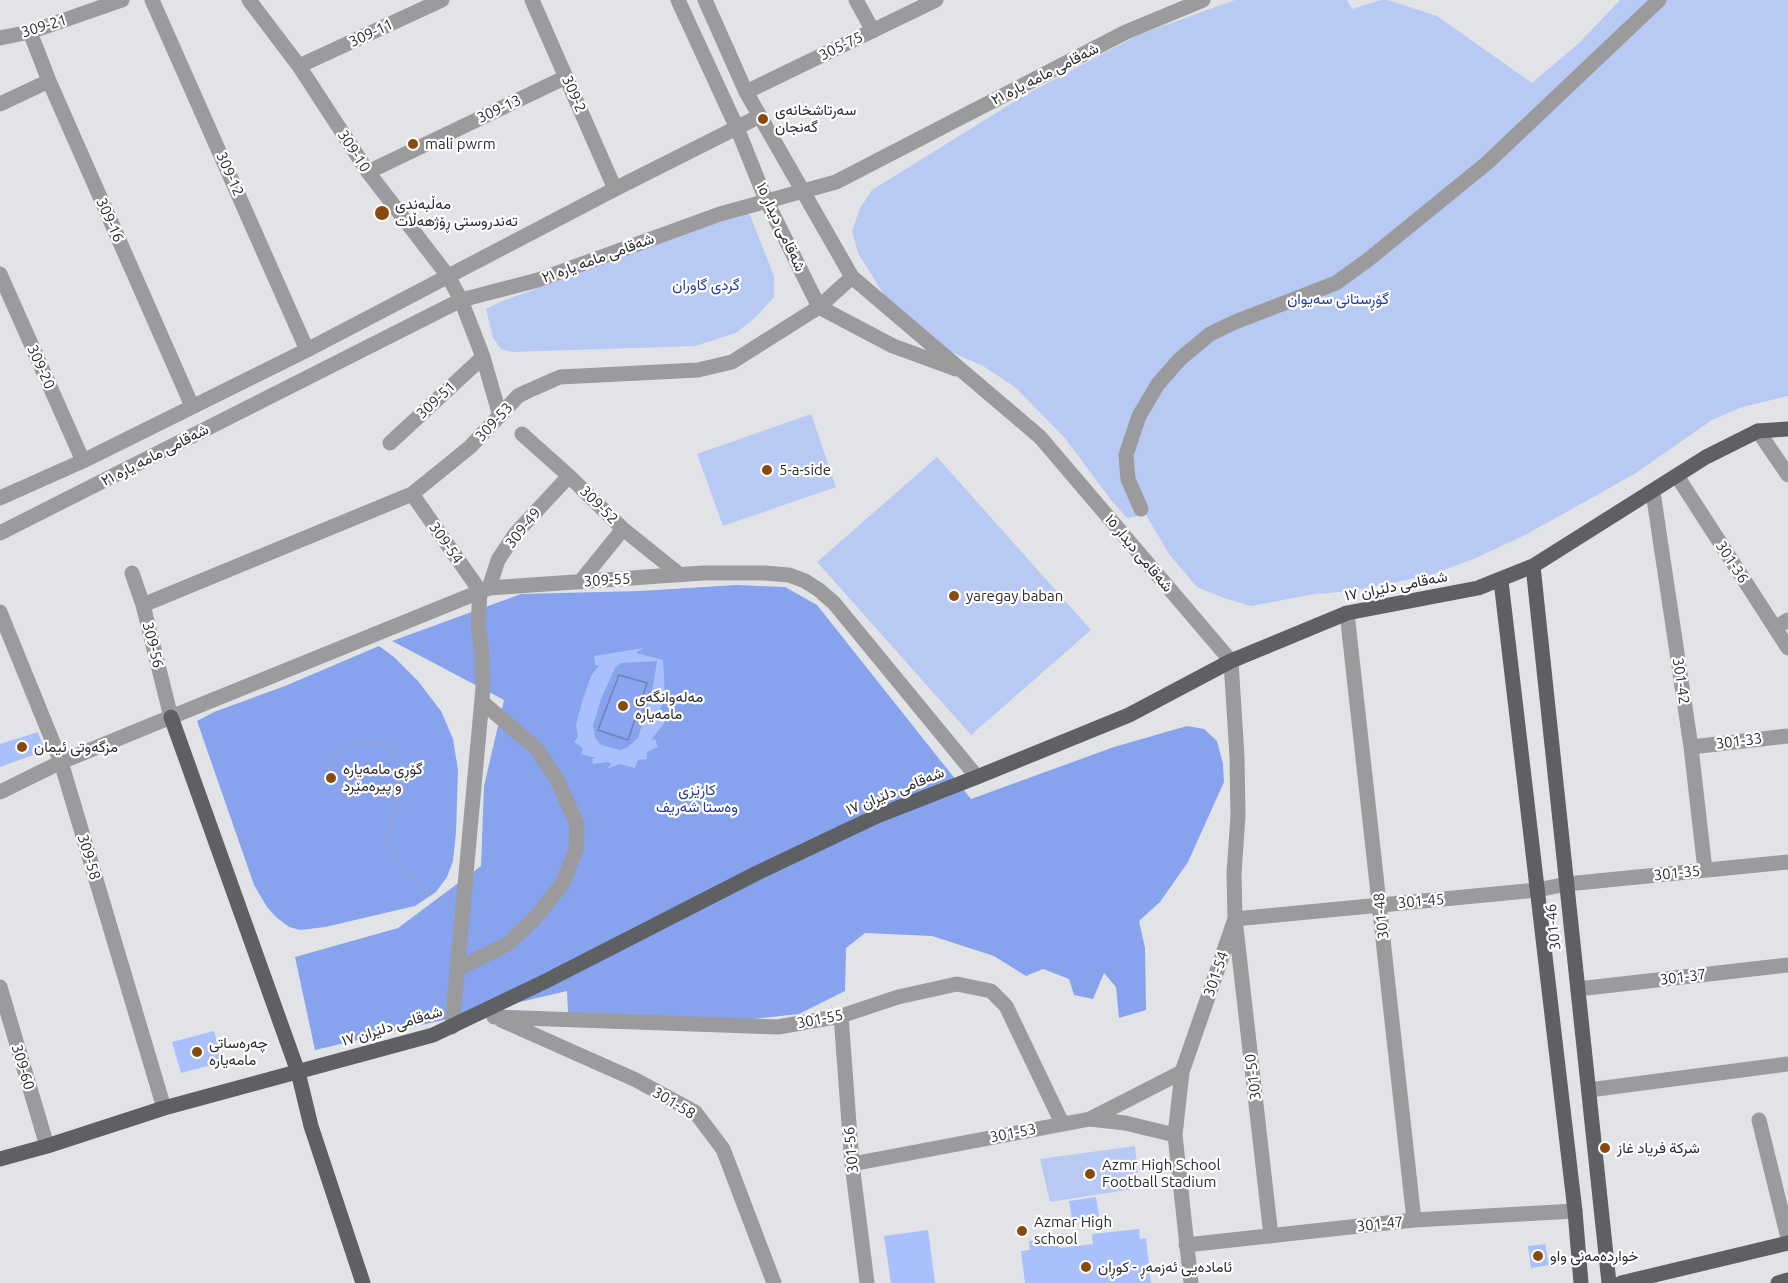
<!DOCTYPE html>
<html>
<head>
<meta charset="utf-8">
<style>
  body { margin:0 }
  canvas { display:block; background:#e2e3e6 }
</style>
</head>
<body>
<canvas width="1788" height="1283"></canvas>
<script>
const ctx = document.querySelector('canvas').getContext('2d');
ctx.lineJoin = 'round';
function paint(path, color) { ctx.fillStyle = color; ctx.fill(path, 'evenodd'); }
const toPath = rows => new Path2D(rows.map(r => 'M' + r).join(''));
function stroke(path, color, width, dash) { ctx.strokeStyle = color; ctx.lineWidth = width; ctx.lineCap = dash ? 'butt' : 'round'; ctx.setLineDash(dash || []); ctx.stroke(path); }
function write(font, color, halo, rows, align = 'center') {
  ctx.font = font + ' Ubuntu,Vazirmatn,sans-serif'; ctx.lineWidth = 4.5; ctx.setLineDash([]); ctx.textBaseline = 'middle'; ctx.strokeStyle = halo; ctx.fillStyle = color; for (const [text, x, y, turn = 0] of rows) {
    ctx.save(); ctx.translate(x, y); ctx.rotate((+turn || 0) * Math.PI / 180); ctx.textAlign = isNaN(turn) ? turn : align; if (halo) ctx.strokeText(text, 0, 0); ctx.fillText(text, 0, 0); ctx.restore();
  }
}
paint(toPath([
  [1235,0,1347,0,1352,9,1381,0,1388,0,1437,16,1532,83,1579,43,1620,0,1788,0,1788,396,1742,407,1712,420,1636,473,1527,534,1478,557,1431,575,1352,591,1315,594,1251,606,1224,598,1197,587,1169,554,1146,515,1127,518,1111,500,1065,438,1015,387,983,366,949,351,894,311,858,253,852,231,860,208,872,190,1025,95,1138,35],
  [746,212,750,215,774,276,774,297,756,317,736,333,695,346,512,352,501,349,493,338,486,309,500,302],
  [811,414,836,487,723,526,697,454],
  [937,457,1091,630,971,735,817,562],
  [1135,1146,1139,1188,1050,1202,1040,1159]
]), '#b8c9f3');
paint(toPath([
  [736,585,785,587,817,605,971,799,1114,747,1187,726,1204,729,1217,741,1223,764,1224,782,1188,862,1160,902,1139,921,1145,948,1146,1010,1119,1018,1116,987,1104,973,1093,999,1074,995,1069,979,1043,969,1026,976,994,956,932,936,865,933,846,948,845,991,799,1014,744,1020,568,1013,567,991,315,1050,295,957,398,928,481,866,484,786,504,700,392,641,521,594,640,591],
  [379,646,394,657,418,681,441,711,453,739,458,770,456,832,453,861,447,877,436,892,415,906,325,927,300,930,289,927,276,917,267,907,254,885,197,721,214,712,285,686]
]), '#87a3ed');
const water = toPath([
  [619,675,647,683,628,740,598,730,619,675]
]);
paint(water, '#8ba6f1');
stroke(water, '#6e81b6', 1.5);
paint(toPath([
  [643,648,636,653,663,660,665,695,657,719,659,716,665,722,651,740,655,739,658,747,647,752,647,759,638,760,635,768,619,764,615,766,617,768,614,766,607,769,611,764,608,762,593,764,592,759,596,758,581,754,583,748,574,742,578,737,576,725,582,702,591,676,599,665,595,665,594,656],
  [657,661,652,692,638,738,628,747,620,750,601,745,595,737,593,726,601,699,615,668,621,663],
  [38,732,45,751,0,767,0,744],
  [214,1031,223,1062,181,1073,172,1042],
  [1096,1197,1099,1216,1072,1220,1069,1201],
  [1139,1229,1140,1239,1146,1238,1151,1283,1025,1283,1021,1251,1030,1250,1029,1241,1058,1238,1060,1248,1093,1244,1092,1234],
  [928,1230,935,1283,891,1283,884,1236],
  [1545,1244,1549,1265,1531,1268,1528,1246]
]), '#a9c0fd');
stroke(toPath([
  [329,770,331,756,346,748,365,743,378,744,394,751,403,769,398,802,385,843,395,859,433,898]
]), '#a7a8aa', 3, [1.5, 4.5]);
stroke(toPath([
  [152,0,307,350],
  [249,0,299,66,368,172,448,276,461,300,483,357,500,416],
  [532,0,615,189],
  [678,0,737,128,766,200,819,307,893,346,956,369],
  [705,0,746,92,852,277,1040,437,1231,661,1237,757,1238,816,1234,873,1235,919,1182,1072,1175,1135,1191,1283],
  [856,0,873,31],
  [30,32,49,81,192,406],
  [0,38,30,32,122,0],
  [299,66,442,0],
  [746,92,936,0],
  [0,104,49,81],
  [368,172,566,77],
  [0,274,83,461],
  [1758,431,1788,475],
  [522,434,569,476,623,529,679,574],
  [390,443,483,357],
  [1677,476,1788,648],
  [1653,492,1691,747,1705,870],
  [412,494,480,591,478,625,482,654,483,688,452,1027],
  [0,498,83,461,307,350,615,189,760,116],
  [1141,509,1128,479,1126,455,1139,416,1158,384,1180,359,1210,334,1235,322,1336,283,1369,259,1487,163,1659,0],
  [0,533,461,300,538,280,720,214,836,182,1126,32,1203,0],
  [132,573,143,605,171,717],
  [580,582,623,529],
  [489,588,498,560,516,533,569,476],
  [143,605,412,494,470,447,518,396,528,391,560,377,698,370,732,362,819,307,852,277],
  [0,612,61,762,164,1108],
  [1347,613,1414,1220],
  [1775,628,1788,620],
  [1691,747,1788,736],
  [0,792,61,762,171,717,489,588,703,573,764,573,789,575,805,581,819,590,834,603,977,777],
  [458,969,509,943,536,917,563,883,576,849,577,825,558,781,536,748,482,702],
  [0,987,47,1146],
  [1578,989,1788,965],
  [841,1016,852,1164,867,1283],
  [494,1017,778,1027,841,1016,898,997,957,984,991,991,1006,1006,1062,1123],
  [501,1020,636,1080,695,1112,723,1149,774,1283],
  [1589,1090,1788,1064],
  [1090,1119,1182,1072],
  [1759,1120,1788,1238],
  [852,1164,1090,1119,1125,1123,1175,1135],
  [1271,1236,1235,919,1537,890,1567,884,1788,862],
  [1186,1245,1414,1220,1575,1211]
]), '#9b9b9d', 15);
stroke(toPath([
  [1533,566,1609,1283],
  [1501,581,1575,1211,1581,1283],
  [171,717,298,1072,311,1126,363,1283],
  [0,1159,47,1146,164,1108,433,1035,546,981,757,873,877,816,977,777,1129,715,1231,661,1347,613,1478,588,1533,566,1706,457,1758,431,1788,429],
  [1621,1283,1788,1243],
  [1778,1283,1788,1280]
]), '#5f6063', 15);
for (const [x, y, r, color] of [
  [763,119,6,"#894b0d"],
  [413,144,6,"#894b0d"],
  [382,213,8,"#894b0d"],
  [767,470,6,"#894b0d"],
  [954,596,6,"#894b0d"],
  [623,706,6,"#894b0d"],
  [22,747,6,"#894b0d"],
  [331,778,6,"#894b0d"],
  [197,1052,6,"#894b0d"],
  [1605,1148,6,"#894b0d"],
  [1090,1174,6,"#894b0d"],
  [1022,1231,6,"#894b0d"],
  [1538,1256,6,"#894b0d"],
  [1086,1267,6,"#894b0d"]
]) { const dot = new Path2D(); dot.arc(x, y, r, 0, 2 * Math.PI); ctx.fillStyle = color; ctx.fill(dot); stroke(dot, '#fff', 2); }
write('15px', '#2a2b2c', '#fff', [
  ["309-21",44,26,-17],
  ["309-11",371,33,-25],
  ["305-75",841,46,-26],
  ["شەقامی مامە یارە ٢١",1045,74,-27],
  ["309-2",574,94,66],
  ["309-13",499,109,-25],
  ["309-10",354,151,57],
  ["309-12",230,174,66],
  ["309-16",110,220,66],
  ["شەقامی دیدار ١٥",781,227,65],
  ["شەقامی مامە یارە ٢١",598,258,-20],
  ["309-20",41,367,66],
  ["309-51",436,400,-43],
  ["309-53",494,422,-47],
  ["شەقامی مامە یارە ٢١",155,455,-27],
  ["309-52",599,505,45],
  ["309-49",523,528,-51],
  ["309-54",446,543,55],
  ["شەقامی دیدار ١٥",1139,553,50],
  ["301-36",1732,562,57],
  ["309-55",607,580,-4],
  ["شەقامی دلێران ١٧",1396,586,-11],
  ["309-56",153,645,76],
  ["301-42",1681,681,82],
  ["301-33",1739,741,-7],
  ["شەقامی دلێران ١٧",895,791,-22],
  ["309-58",89,857,73],
  ["301-35",1677,873,-6],
  ["301-45",1421,901,-5],
  ["301-48",1381,916,-96],
  ["301-46",1553,927,-96],
  ["301-54",1216,974,-71],
  ["301-37",1683,977,-7],
  ["301-55",820,1019,-11],
  ["شەقامی دلێران ١٧",392,1026,-17],
  ["309-60",23,1067,73],
  ["301-50",1253,1077,-97],
  ["301-58",674,1103,31],
  ["301-53",1013,1133,-11],
  ["301-56",851,1150,-95],
  ["301-47",1380,1224,-6]
]);
write('15px', '#2a2b2c', '#fff', [
  ["سەرتاشخانەی",775,110],
  ["گەنجان",775,127],
  ["mali pwrm",425,144],
  ["مەڵبەندی",395,204],
  ["تەندروستی ڕۆژهەڵات",395,221],
  ["5-a-side",779,470],
  ["yaregay baban",966,596],
  ["مەلەوانگەی",635,697],
  ["مامەیارە",635,714],
  ["مزگەوتی ئیمان",34,747],
  ["گۆڕی مامەیارە",343,769],
  ["و پیرەمێرد",343,786],
  ["چەرەساتی",209,1043],
  ["مامەیارە",209,1060],
  ["شرکة فرياد غاز",1617,1148],
  ["Azmr High School",1102,1165],
  ["Football Stadium",1102,1182],
  ["Azmar High",1034,1222],
  ["school",1034,1239],
  ["خواردەمەنی واو",1550,1256],
  ["ئامادەیی ئەزمەڕ - کوڕان",1098,1267]
], 'left');
write('15px', '#253b90', '#fff', [
  ["گردی گاوران",706,285],
  ["گۆڕستانی سەیوان",1338,299],
  ["کارێزی",697,790],
  ["وەستا شەریف",697,807]
]);
</script>
</body>
</html>
